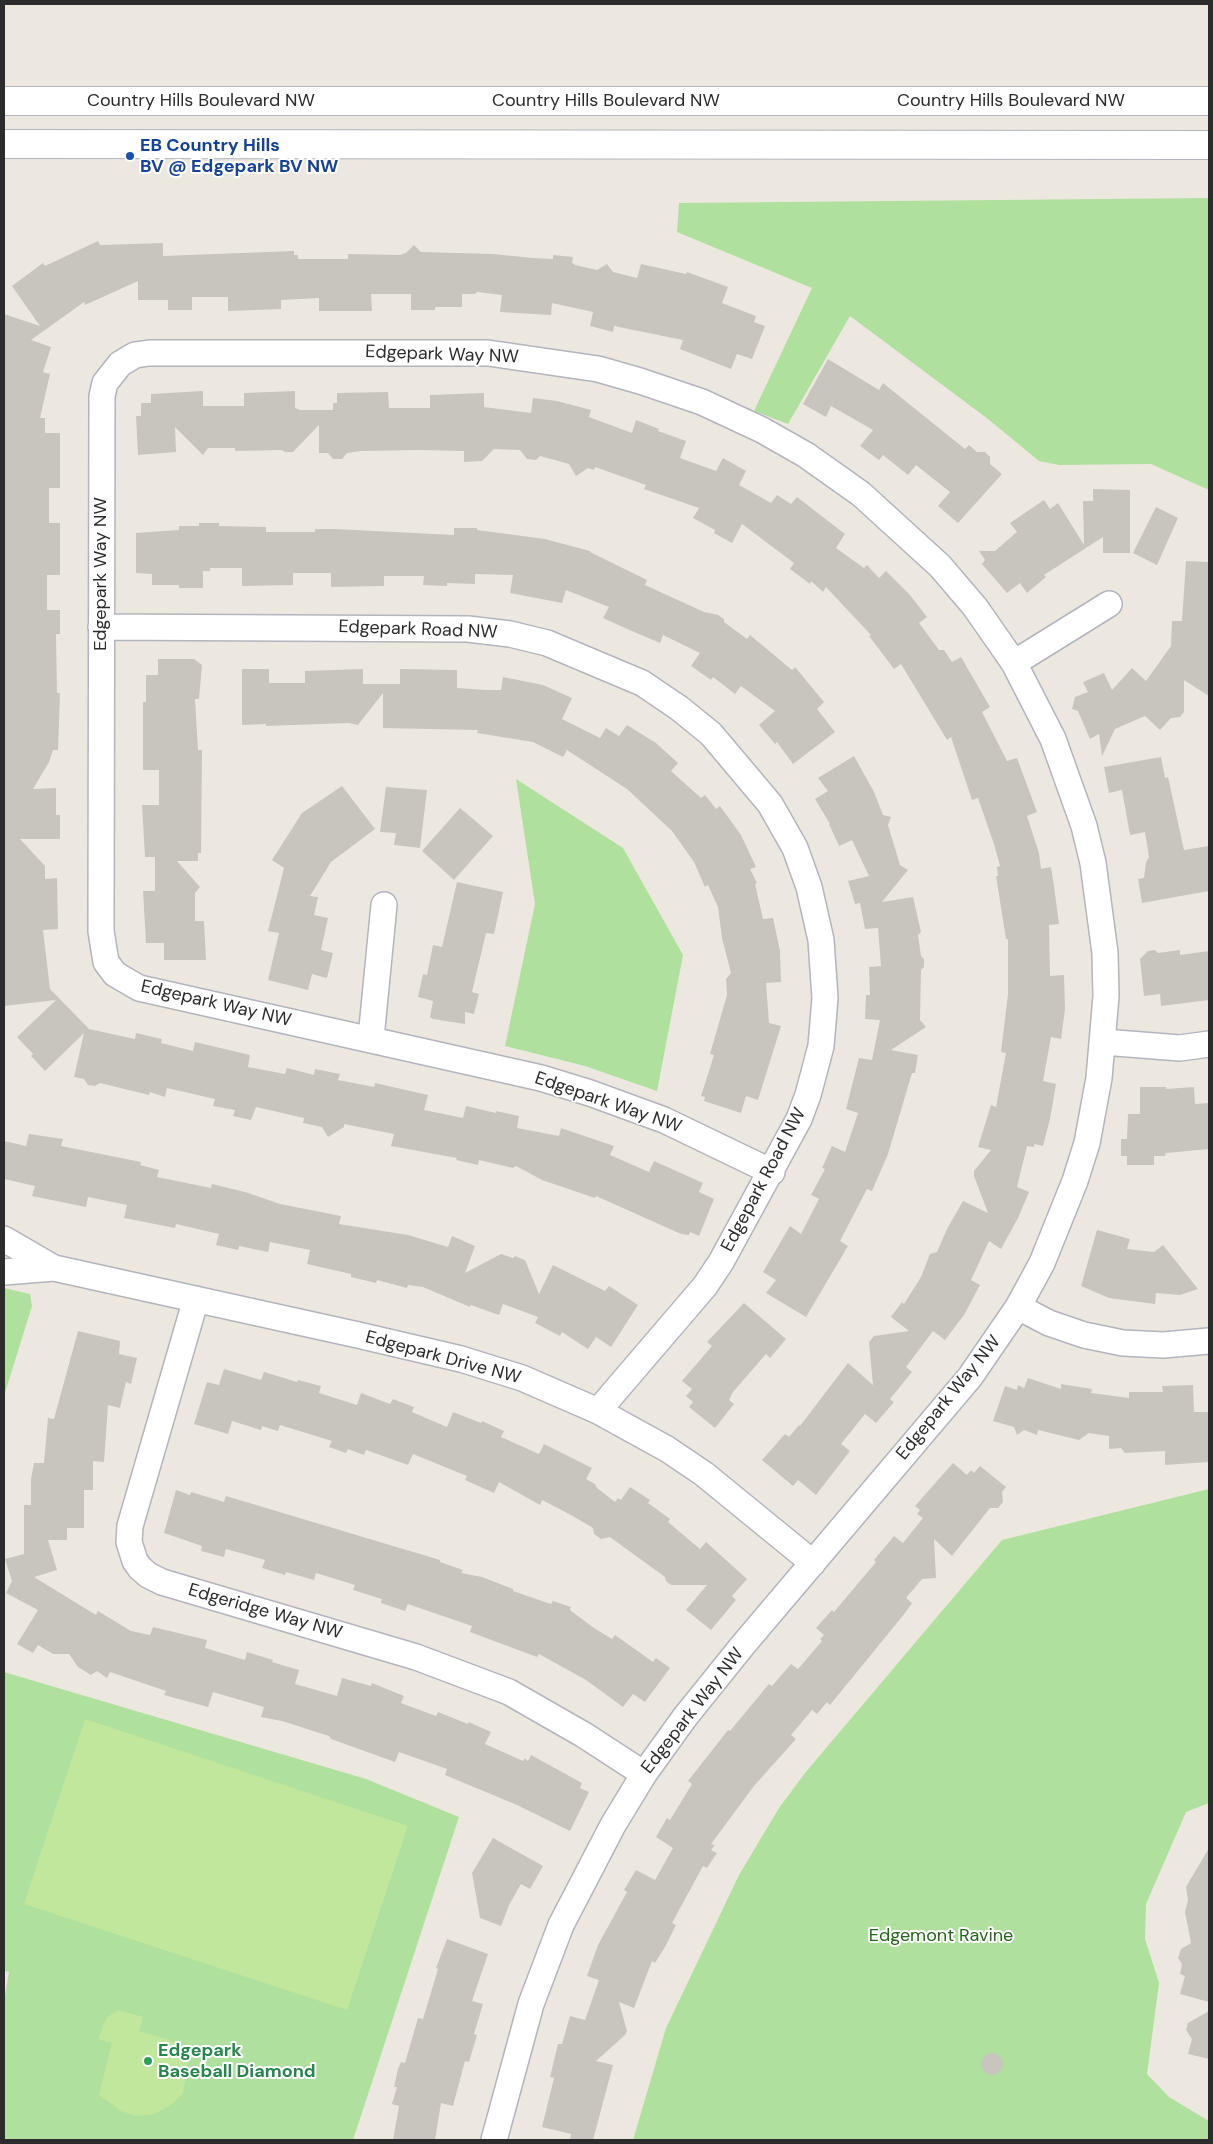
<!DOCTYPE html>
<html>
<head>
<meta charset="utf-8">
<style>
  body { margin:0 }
  #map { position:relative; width:1213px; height:2144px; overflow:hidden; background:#ede8df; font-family:"DM Sans",sans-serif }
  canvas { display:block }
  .frame { position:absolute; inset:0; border:5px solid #2c2c2c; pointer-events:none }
</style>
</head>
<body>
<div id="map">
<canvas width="1213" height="2144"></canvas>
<div class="frame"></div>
</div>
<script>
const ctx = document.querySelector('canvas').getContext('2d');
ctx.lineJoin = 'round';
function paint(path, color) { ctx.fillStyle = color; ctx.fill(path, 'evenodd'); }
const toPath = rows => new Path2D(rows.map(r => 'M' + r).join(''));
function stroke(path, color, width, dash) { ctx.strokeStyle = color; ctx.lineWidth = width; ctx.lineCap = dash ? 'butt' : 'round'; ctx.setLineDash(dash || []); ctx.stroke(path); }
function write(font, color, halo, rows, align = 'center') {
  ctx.font = font + ' "DM Sans",sans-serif'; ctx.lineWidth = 4; ctx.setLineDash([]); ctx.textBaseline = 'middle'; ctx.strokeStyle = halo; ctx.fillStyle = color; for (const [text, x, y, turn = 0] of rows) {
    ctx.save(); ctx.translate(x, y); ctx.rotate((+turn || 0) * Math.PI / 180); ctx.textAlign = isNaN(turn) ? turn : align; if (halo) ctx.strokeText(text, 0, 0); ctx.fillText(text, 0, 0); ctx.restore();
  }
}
paint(toPath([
  [1209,198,1209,490,1151,464,1059,465,1039,461,988,419,850,316,788,424,754,411,812,288,677,232,679,203],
  [516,779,623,848,683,955,657,1091,585,1066,505,1046,535,904],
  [4,1288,30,1294,32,1306,4,1396],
  [1209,1489,1209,1803,1186,1812,1146,1904,1145,1939,1159,1983,1147,2074,1169,2097,1209,2121,1209,2140,633,2140,666,2028,739,1875,779,1808,805,1773,1002,1540],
  [4,1672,366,1779,459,1817,353,2140,4,2140,4,2001,9,1972,4,1971]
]), '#afe09e');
paint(toPath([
  [85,1719,408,1826,347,2010,24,1904],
  [118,2010,143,2017,139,2031,175,2042,185,2049,188,2065,183,2093,172,2104,155,2114,136,2116,121,2111,99,2095,112,2043,98,2039,106,2018]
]), '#c0e79b');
paint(toPath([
  [98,241,100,245,163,243,163,256,294,251,294,255,298,255,298,259,348,259,348,254,400,255,406,253,414,245,421,252,493,254,533,258,553,259,553,255,573,257,572,263,575,265,597,270,607,264,613,272,637,278,641,264,686,274,687,272,728,287,722,303,756,316,754,322,765,326,752,359,737,354,731,369,680,349,683,340,614,326,613,332,590,326,593,312,552,303,551,315,500,312,502,295,477,292,475,294,462,294,462,307,435,307,435,310,411,310,411,294,371,294,372,311,319,311,319,298,281,300,281,309,228,311,228,297,192,297,192,310,168,310,168,300,138,300,138,281,85,305,84,302,31,340,51,347,43,372,50,374,40,418,45,418,45,433,60,433,60,488,49,488,49,523,60,523,60,575,47,575,47,610,60,610,60,634,56,634,57,693,60,693,58,750,53,750,49,762,33,789,56,788,56,815,60,815,60,839,20,839,45,866,45,879,57,878,58,929,43,930,50,989,89,1029,135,1039,136,1033,162,1039,161,1043,193,1051,195,1042,250,1055,248,1067,285,1074,287,1068,314,1075,315,1069,340,1074,338,1080,374,1087,375,1083,428,1095,424,1110,463,1118,466,1106,496,1113,496,1111,519,1116,517,1128,559,1136,561,1128,614,1146,610,1155,649,1172,654,1161,703,1183,699,1192,714,1199,699,1236,690,1232,689,1235,681,1234,596,1196,595,1198,542,1180,516,1166,513,1168,479,1160,478,1165,456,1160,457,1158,391,1146,394,1134,344,1124,344,1127,328,1137,322,1127,303,1123,304,1118,256,1107,251,1120,233,1116,235,1110,213,1106,215,1099,167,1088,165,1097,150,1092,149,1095,100,1083,95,1086,88,1085,84,1079,74,1077,84,1033,45,1071,31,1056,33,1054,17,1037,56,1000,4,1006,4,314,40,326,12,286,43,263,45,266],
  [828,359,879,390,883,383,965,449,969,445,977,452,985,452,990,457,990,464,1002,474,958,523,938,506,950,492,916,465,908,475,883,455,879,460,860,446,873,430,831,406,826,417,803,404],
  [203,391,203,406,244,406,244,393,295,391,295,408,300,410,333,410,333,403,337,403,337,393,388,392,389,408,430,408,430,395,484,393,484,407,531,413,533,398,557,401,591,410,589,417,632,433,636,420,659,429,658,431,686,441,680,458,716,471,723,458,746,471,739,485,771,503,777,495,791,504,797,497,845,534,836,548,864,568,867,565,879,578,886,571,910,595,927,617,919,623,939,650,944,650,952,662,961,657,990,707,982,712,1007,761,1017,758,1037,812,1027,816,1039,853,1041,869,1051,867,1054,886,1059,924,1049,925,1050,976,1064,975,1065,1009,1061,1039,1051,1037,1043,1081,1056,1084,1050,1119,1043,1146,1034,1144,1034,1147,1027,1146,1017,1187,1029,1192,1018,1218,1001,1249,989,1241,971,1280,980,1285,964,1315,945,1340,933,1331,906,1367,912,1372,890,1399,894,1402,876,1423,865,1414,841,1444,850,1451,816,1495,798,1480,793,1486,762,1460,785,1434,789,1437,799,1425,800,1426,848,1363,873,1385,869,1342,874,1336,909,1331,891,1317,902,1302,904,1304,921,1277,930,1254,937,1252,947,1229,963,1201,988,1213,974,1176,974,1171,991,1150,978,1147,991,1105,996,1107,1006,1053,1001,1052,1008,994,1008,939,1006,939,996,876,998,876,997,867,1000,866,994,844,978,798,972,800,951,737,947,740,901,664,894,669,869,636,871,635,826,587,823,592,811,581,810,584,790,569,794,563,742,524,732,543,714,533,715,530,693,518,699,508,644,489,646,485,595,467,594,470,588,468,576,476,569,464,540,456,536,460,527,459,520,450,494,449,482,461,464,462,464,451,420,450,361,451,347,453,342,459,333,459,328,453,319,453,319,425,293,452,285,452,282,450,235,451,235,448,208,448,203,455,175,427,176,452,138,455,136,416,141,416,141,403,151,403,151,394],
  [1093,489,1130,490,1130,553,1103,553,1103,537,1044,575,1046,577,1027,593,1020,583,1007,593,982,564,985,560,979,551,995,551,1017,532,1010,523,1044,500,1050,509,1058,503,1084,545,1083,501,1093,501],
  [1156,507,1178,518,1157,565,1133,553],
  [199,523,219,523,219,526,266,527,266,532,315,532,315,529,335,529,454,535,454,528,477,528,477,530,545,539,590,551,590,552,647,580,645,585,704,612,718,615,724,619,724,622,747,639,750,635,792,670,795,667,824,702,817,709,835,732,793,764,777,742,775,744,759,725,775,711,741,686,735,694,713,677,711,680,691,666,700,653,663,635,660,643,625,628,603,618,609,607,566,590,562,603,510,593,513,575,475,574,475,584,447,583,447,586,423,585,424,576,384,576,384,586,331,587,331,573,293,573,293,585,242,586,242,568,210,568,210,571,203,571,203,588,179,588,179,585,152,585,152,574,136,573,136,533,179,530,179,526,199,526],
  [1186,561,1209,562,1209,696,1184,680,1184,712,1180,717,1171,718,1160,730,1145,716,1115,729,1102,756,1099,734,1090,739,1078,711,1072,709,1075,697,1088,692,1083,682,1104,673,1112,690,1132,668,1146,681,1171,646,1172,621,1182,621],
  [158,659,194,659,202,665,199,699,195,699,198,750,202,750,201,853,198,853,198,861,177,861,200,887,195,893,195,921,204,921,206,960,164,960,164,943,146,943,143,891,155,891,155,857,145,857,142,805,159,805,159,770,143,770,143,702,146,702,146,675,158,675],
  [242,669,269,669,269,683,305,683,305,671,363,669,363,684,400,684,400,669,457,670,457,688,487,690,501,690,503,677,543,685,572,698,562,719,600,738,606,728,619,736,627,725,656,743,678,763,671,771,701,798,705,795,716,809,720,806,741,835,756,867,750,869,757,883,755,884,763,919,773,918,780,951,781,982,766,983,769,1023,781,1026,758,1100,746,1096,741,1113,704,1101,705,1097,701,1096,714,1055,710,1054,727,995,726,979,731,973,722,938,718,907,708,885,705,887,694,862,672,831,627,789,567,750,563,757,533,742,477,733,478,730,383,728,383,693,358,725,349,723,266,726,266,724,242,725],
  [854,756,874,792,883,815,891,817,888,825,900,865,908,870,882,902,913,897,921,932,918,935,921,956,924,959,924,967,921,970,920,1020,926,1027,891,1050,918,1055,915,1073,912,1073,888,1154,872,1191,867,1189,840,1241,848,1246,806,1317,766,1293,776,1280,763,1272,790,1226,801,1234,819,1199,811,1195,825,1169,822,1168,832,1146,845,1152,858,1113,846,1109,859,1058,872,1060,880,1020,865,1019,866,995,870,995,869,967,881,966,878,928,865,929,860,903,855,904,848,881,869,876,852,840,839,846,829,824,830,824,815,799,828,791,818,778],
  [1161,757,1165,778,1168,777,1184,850,1209,846,1209,891,1142,903,1138,879,1144,878,1146,862,1149,857,1145,832,1130,835,1122,790,1109,793,1104,767],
  [342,786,375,829,331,862,310,896,318,897,314,915,328,918,321,950,333,953,327,978,312,974,308,990,268,980,279,933,268,931,284,868,272,860,302,813],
  [386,787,427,790,420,848,394,845,396,833,380,832],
  [460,808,493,836,454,880,422,851],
  [457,882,503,892,494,934,486,933,472,992,479,994,474,1014,465,1012,465,1024,433,1019,430,1017,433,1001,418,997,423,974,427,975,433,945,442,947],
  [1155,950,1158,953,1180,950,1180,955,1209,951,1209,1000,1161,1006,1160,994,1144,996,1140,959,1148,951],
  [1140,1087,1166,1087,1166,1089,1194,1087,1195,1104,1209,1103,1209,1149,1166,1153,1165,1156,1154,1156,1154,1165,1127,1165,1127,1156,1121,1156,1121,1139,1127,1139,1128,1114,1140,1114],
  [29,1134,63,1139,61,1146,141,1162,140,1165,159,1170,157,1177,211,1188,212,1184,245,1192,280,1204,341,1216,339,1224,408,1235,448,1247,452,1236,475,1246,465,1273,501,1254,513,1258,515,1256,525,1260,539,1294,553,1265,605,1291,609,1286,638,1305,611,1347,596,1337,588,1349,562,1332,560,1336,535,1323,538,1317,503,1304,499,1315,471,1305,470,1307,423,1287,408,1285,407,1288,377,1280,376,1283,351,1277,351,1274,307,1264,310,1250,270,1242,268,1252,239,1246,238,1250,216,1245,219,1234,176,1224,175,1228,124,1218,127,1205,88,1197,86,1207,32,1196,35,1186,4,1179,4,1141,26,1146],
  [1097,1230,1130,1239,1127,1249,1154,1252,1163,1245,1198,1289,1180,1295,1156,1293,1155,1304,1109,1298,1081,1286],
  [744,1303,786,1339,770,1358,766,1354,733,1392,729,1400,734,1404,715,1428,689,1407,693,1402,686,1396,692,1389,682,1381,712,1346,707,1342],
  [78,1331,120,1341,119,1354,137,1358,131,1384,126,1382,120,1408,108,1405,104,1462,93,1461,93,1490,84,1490,84,1528,67,1528,67,1540,48,1540,57,1570,34,1577,96,1615,98,1611,131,1631,150,1635,153,1627,207,1640,205,1648,245,1660,247,1652,273,1660,272,1662,299,1670,295,1684,337,1696,342,1678,371,1686,372,1683,404,1696,401,1703,436,1716,438,1712,468,1724,469,1722,491,1732,485,1744,523,1761,525,1758,528,1761,531,1755,582,1783,580,1788,589,1792,570,1831,517,1805,445,1775,447,1769,399,1752,395,1762,331,1739,329,1736,282,1721,261,1717,264,1707,213,1692,208,1707,164,1695,166,1691,110,1672,107,1678,97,1671,91,1675,78,1667,69,1654,53,1654,38,1645,33,1653,17,1644,38,1610,6,1593,12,1581,5,1559,24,1554,24,1505,31,1505,31,1479,34,1463,44,1463,48,1418,54,1419],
  [224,1369,261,1380,264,1372,297,1382,298,1380,321,1386,319,1393,357,1405,361,1393,390,1404,393,1399,414,1407,412,1412,447,1427,453,1412,481,1423,482,1421,504,1431,501,1437,539,1454,544,1444,592,1468,586,1479,595,1484,597,1488,615,1502,618,1498,621,1500,630,1487,650,1500,648,1503,670,1519,668,1522,700,1549,706,1542,747,1579,732,1596,736,1600,711,1630,686,1610,707,1585,671,1585,666,1581,665,1577,610,1537,601,1539,594,1534,593,1528,571,1515,542,1500,540,1505,499,1482,494,1493,465,1480,467,1476,413,1454,408,1465,366,1450,364,1455,348,1449,346,1453,329,1447,332,1441,280,1425,278,1431,262,1426,261,1430,232,1421,228,1434,194,1424,207,1382,219,1385],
  [1028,1378,1061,1389,1061,1384,1092,1389,1091,1393,1129,1398,1129,1392,1163,1392,1162,1386,1193,1385,1194,1412,1209,1412,1209,1462,1165,1465,1165,1451,1125,1453,1121,1448,1109,1449,1109,1436,1089,1433,1079,1440,1038,1430,1037,1435,1024,1430,1017,1435,1014,1427,993,1421,1005,1386,1017,1390,1018,1385,1024,1388],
  [953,1463,967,1475,971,1470,974,1473,980,1466,1006,1487,1002,1492,1003,1502,998,1508,990,1508,952,1556,934,1539,936,1578,922,1579,906,1598,912,1603,905,1613,830,1705,827,1702,817,1714,812,1710,791,1735,796,1739,754,1786,711,1844,715,1845,711,1850,717,1853,707,1868,703,1866,672,1923,676,1925,665,1947,655,1963,652,1961,634,2008,619,2002,627,2031,625,2035,596,2061,613,2065,593,2140,570,2140,571,2134,542,2127,554,2078,550,2077,558,2044,562,2044,570,2016,585,2020,599,1980,587,1976,598,1945,627,1892,624,1890,636,1870,655,1880,673,1848,656,1837,667,1818,670,1820,692,1784,688,1781,728,1730,730,1731,769,1684,772,1686,791,1664,798,1669,822,1641,820,1639,824,1635,816,1628,832,1610,834,1612,876,1562,874,1560,894,1536,903,1543,923,1518,917,1514,920,1510,915,1506],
  [176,1490,190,1495,191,1492,224,1502,226,1496,440,1560,440,1562,463,1570,461,1573,482,1577,513,1589,513,1591,551,1604,553,1601,571,1607,570,1610,594,1628,612,1639,615,1635,653,1662,656,1658,670,1668,645,1702,633,1694,623,1707,586,1680,539,1654,537,1657,470,1632,472,1626,408,1604,405,1611,381,1603,382,1599,353,1590,355,1585,316,1573,314,1580,286,1572,285,1575,262,1568,265,1560,226,1549,224,1557,201,1551,202,1546,164,1533],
  [493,1838,543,1866,530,1889,521,1884,509,1905,501,1926,480,1918,472,1873],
  [1209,1848,1209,2002,1180,1994,1185,1976,1180,1974,1182,1964,1178,1958,1181,1949,1191,1943,1185,1912,1188,1900,1186,1887],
  [447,1939,488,1954,472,2001,483,2004,474,2034,477,2035,469,2062,465,2061,453,2106,441,2103,435,2140,393,2140,399,2106,392,2104,397,2087,394,2087,398,2069,401,2062,405,2063,418,2018,423,2019,438,1969,436,1968],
  [1209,2011,1209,2059,1188,2054,1192,2039,1186,2030,1188,2023],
  '981 2064a11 11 0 1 1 22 0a11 11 0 1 1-22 0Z'
]), '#c8c5be');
const minor = toPath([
  [101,627,468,629,510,634,547,643,642,683,679,708,711,734,770,804,795,848,809,887,821,940,825,998,821,1046,808,1095,799,1119,721,1262,705,1286,598,1411],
  [1014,663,1109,604],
  [371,1038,384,905],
  [1103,1042,1180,1048,1209,1044],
  [4,1239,54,1268],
  [4,1272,54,1268,358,1335,461,1359,522,1378,598,1411,667,1449,704,1474,813,1563],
  [196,1299,130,1526,129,1542,135,1561,140,1568,148,1575,162,1582,416,1657,509,1692,584,1735,644,1774],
  [1018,1307,1049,1323,1084,1335,1123,1343,1163,1345,1209,1341],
  [494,2140,531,2004,561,1925,613,1825,644,1774,685,1717,743,1645,970,1377,1018,1307,1042,1263,1075,1181,1087,1143,1099,1078,1106,996,1105,953,1093,863,1084,826,1053,739,1014,663,975,607,940,566,861,494,806,455,762,430,702,402,640,381,598,369,488,353,149,353,135,355,120,364,105,383,102,396,101,931,106,962,115,974,139,988,541,1078,590,1093,664,1120,772,1172]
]);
const secondary = toPath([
  [4,101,1209,101],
  [4,144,1209,145]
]);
stroke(minor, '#b2b4be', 28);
stroke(secondary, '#b2b4be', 30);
stroke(minor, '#fff', 25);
stroke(secondary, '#fff', 28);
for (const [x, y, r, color] of [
  [130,156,5,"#1a4fb4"],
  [148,2061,5,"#2e9e5b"]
]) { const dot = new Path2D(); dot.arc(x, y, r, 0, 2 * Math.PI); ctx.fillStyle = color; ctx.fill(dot); stroke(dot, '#fff', 2); }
write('18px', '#2c2c2c', '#fff', [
  ["Country Hills Boulevard NW",201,101],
  ["Country Hills Boulevard NW",606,101],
  ["Country Hills Boulevard NW",1011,101],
  ["Edgepark Way NW",442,355,2],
  ["Edgepark Way NW",101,574,-90],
  ["Edgepark Road NW",418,630,2],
  ["Edgepark Way NW",216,1004,13],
  ["Edgepark Way NW",608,1103,19],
  ["Edgepark Road NW",764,1180,-62],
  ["Edgepark Drive NW",443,1358,15],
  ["Edgepark Way NW",949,1398,-51],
  ["Edgeridge Way NW",265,1612,16],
  ["Edgepark Way NW",693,1711,-52]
]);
write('bold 18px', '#164399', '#fff', [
  ["EB Country Hills",140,146],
  ["BV @ Edgepark BV NW",140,167]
], 'left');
write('18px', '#27661e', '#fff', [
  ["Edgemont Ravine",941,1936]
]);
write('bold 18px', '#27864d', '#fff', [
  ["Edgepark",158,2051],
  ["Baseball Diamond",158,2072]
], 'left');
</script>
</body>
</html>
